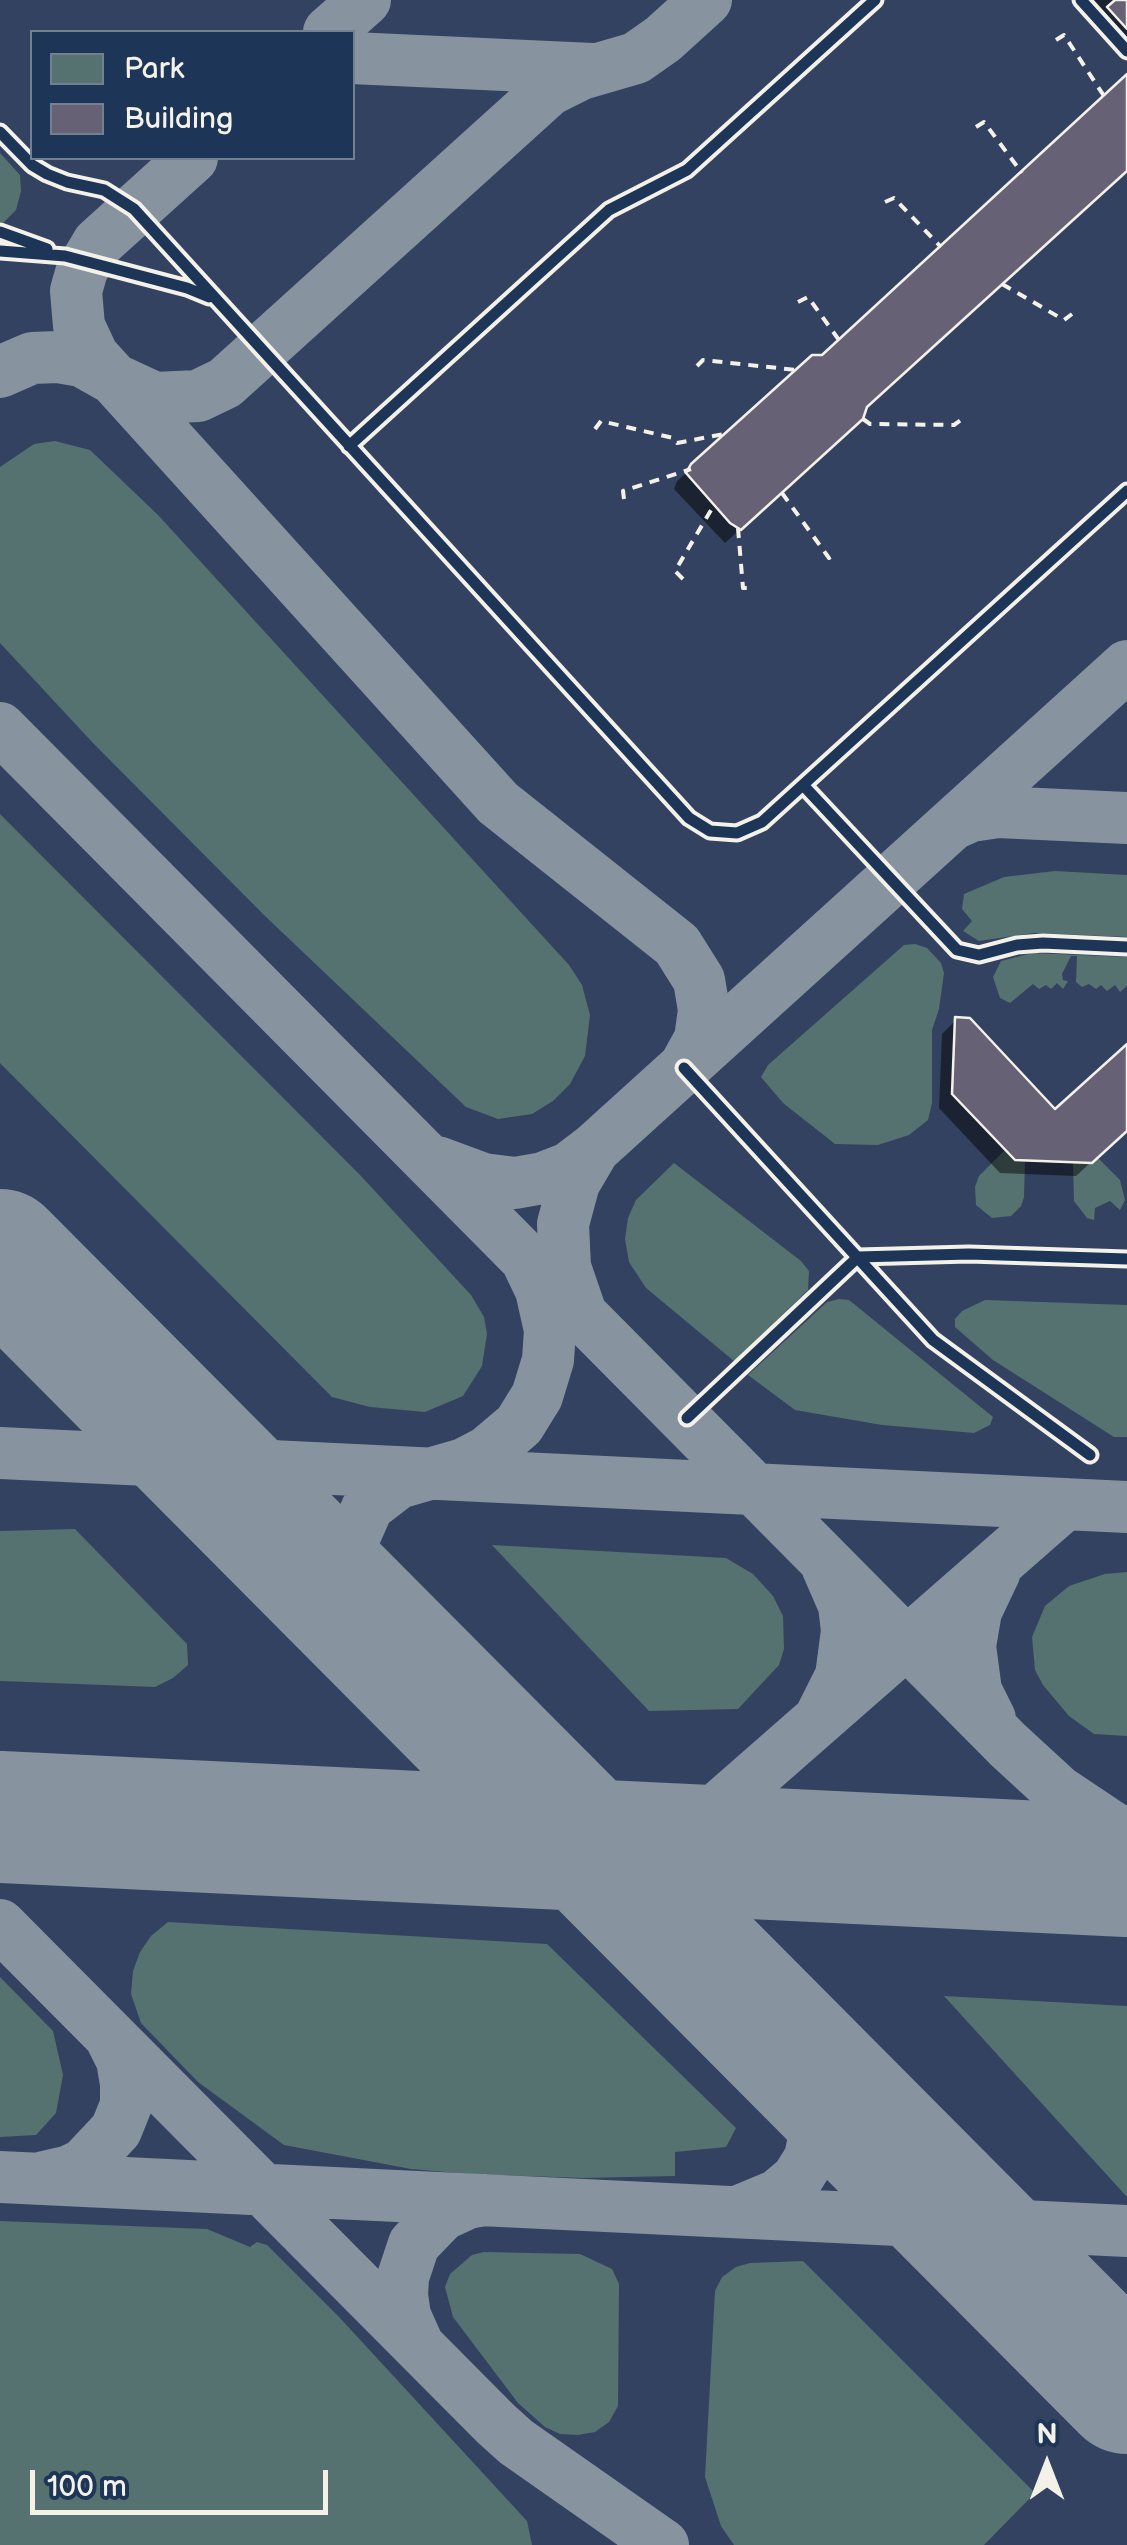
<!DOCTYPE html>
<html>
<head>
<meta charset="utf-8">
<style>
  body { margin:0 }
  #map { position:relative; width:1127px; height:2545px; overflow:hidden; background:#1d3557; font-family:"Balsamiq Sans",sans-serif }
  canvas { display:block }
  .legend { position:absolute; left:30px; top:30px; width:325px; height:130px; box-sizing:border-box; background:#1d3557; border:2px solid #738091; margin:0; padding:12px 18px; list-style:none; font-size:30px; color:#f4f1e8 }
  .legend li { display:flex; align-items:center; gap:20px; height:50px }
  .legend b { width:50px; border:2px solid #738091 }
  .north { position:absolute; left:997px; top:2415px; width:100px; height:100px; -webkit-text-stroke:8px #1d3557; paint-order:stroke; rotate:0deg; font-size:28px; font-weight:700; line-height:40px; text-align:center; color:#f4f1e8 }
  .north::after { content:''; display:block; margin:auto; width:35px; height:45px; background:#f4f1e8; clip-path:polygon(50% 0,100% 100%,50% 72%,0 100%) }
  .scale { position:absolute; left:30px; top:2470px; width:298px; height:45px; box-sizing:border-box; border:5px solid #f4f1e8; border-top:0; padding-left:12px; font-size:30px; line-height:35px; white-space:nowrap; color:#f4f1e8; -webkit-text-stroke:8px #1d3557; paint-order:stroke }
</style>
</head>
<body>
<div id="map">
<canvas width="1127" height="2545"></canvas>
<ul class="legend">
<li><b style="height:28px;background:#557270"></b>Park</li>
<li><b style="height:28px;background:#666175"></b>Building</li>
</ul>
<div class="north">N</div>
<div class="scale">100 m</div>
</div>
<script>
const ctx = document.querySelector('canvas').getContext('2d');
ctx.lineJoin = 'round';
function paint(path, color) { ctx.fillStyle = color; ctx.fill(path, 'evenodd'); }
const toPath = rows => new Path2D(rows.map(r => 'M' + r).join(''));
function stroke(path, color, width, dash) { ctx.strokeStyle = color; ctx.lineWidth = width; ctx.lineCap = dash ? 'butt' : 'round'; ctx.setLineDash(dash || []); ctx.stroke(path); }
paint(toPath([
  [0,0,1127,0,1127,2545,0,2545],
  [32,32,352,32,352,158,32,158]
]), '#334260');
paint(toPath([
  [0,153,20,175,21,191,16,210,0,226],
  [55,441,90,450,158,515,569,965,582,985,590,1015,585,1056,570,1084,553,1101,532,1114,498,1119,466,1107,265,916,93,743,0,643,0,467,34,444],
  [0,814,361,1176,471,1295,484,1317,487,1334,482,1366,463,1396,425,1412,370,1407,332,1397,0,1063],
  [1055,871,1127,875,1127,937,1034,933,979,941,963,931,972,921,962,909,964,894,1004,877],
  [915,944,927,948,941,963,944,973,939,1009,932,1030,932,1103,928,1120,909,1135,878,1145,835,1144,783,1103,761,1077,768,1065,904,945],
  [1032,953,1127,957,1127,986,1120,992,1115,985,1107,991,1101,985,1096,989,1089,984,1082,987,1076,982,1077,956,1071,956,1062,974,1063,980,1068,981,1063,989,1057,983,1051,989,1046,985,1039,989,1033,984,1010,1003,1000,998,993,977,1001,961],
  [1005,1150,1015,1160,1025,1161,1024,1197,1021,1206,1011,1216,992,1218,976,1205,975,1187,979,1176],
  [1098,1158,1120,1180,1125,1200,1120,1210,1110,1201,1095,1208,1094,1220,1087,1218,1074,1201,1073,1162,1092,1163],
  [674,1163,801,1261,809,1271,808,1290,734,1361,646,1288,629,1262,625,1239,628,1218,636,1200],
  [839,1299,849,1300,993,1417,990,1425,974,1433,882,1425,795,1410,748,1375,827,1302],
  [985,1300,1127,1305,1127,1437,1114,1437,993,1360,955,1327,955,1319,962,1311],
  [75,1529,187,1644,188,1665,173,1678,155,1687,0,1681,0,1531],
  [492,1545,726,1558,753,1574,773,1596,783,1616,784,1649,779,1665,738,1709,649,1711],
  [1127,1572,1127,1736,1094,1734,1069,1716,1043,1685,1035,1670,1032,1637,1045,1606,1069,1586,1105,1574],
  [168,1922,547,1944,736,2128,726,2147,675,2152,675,2176,583,2178,469,2174,411,2169,284,2145,198,2082,141,2023,131,1994,133,1971,140,1952,151,1936],
  [0,1977,53,2031,63,2075,56,2113,36,2135,0,2137],
  [944,1996,1127,2006,1127,2197],
  [0,2221,207,2229,250,2247,257,2242,267,2245,340,2318,527,2521,532,2545,0,2545],
  [484,2252,580,2254,612,2269,619,2284,618,2406,609,2422,595,2432,578,2435,560,2434,545,2427,518,2403,453,2317,445,2287,450,2274,472,2255],
  [803,2261,1035,2493,984,2545,734,2545,721,2526,705,2477,715,2291,722,2277,736,2267,750,2263]
]), '#557270');
paint(toPath([
  [1080,0,1127,0,1127,58,1095,23],
  [1127,80,1127,172,864,408,846,433,725,543,674,489,677,481,823,357],
  [956,1020,1055,1112,1127,1048,1127,1129,1076,1176,1000,1173,939,1108,942,1034]
]), '#0007');
stroke(toPath([
  [329,32,365,0],
  [352,58,592,69],
  [192,158,98,243,82,270,76,291,79,326,93,356,114,379,155,398,198,396,225,383,549,90,581,74,636,58,663,39,706,0],
  [0,372,32,358,58,357,82,361,114,379,498,803,677,945,699,980,704,1010,700,1039,684,1068],
  [0,728,1008,1745,1058,1791,1127,1837],
  [953,824,971,816,998,812,1127,818],
  [437,1162,483,1179,515,1183,543,1178,569,1168,594,1149],
  [579,1308,565,1267,563,1224,574,1183,594,1149,1127,666],
  [0,1453,1127,1507],
  [370,1627,353,1603,345,1575,348,1551,368,1506,398,1483,464,1464,487,1452,519,1425,537,1396,548,1360,550,1330,541,1290,529,1265],
  [822,1714,841,1676,847,1631,844,1605,827,1566],
  [990,1719,976,1691,970,1646,976,1611,995,1571],
  [587,1845,658,1839,709,1816,1065,1504],
  [0,1850,11,1835,38,1819],
  [0,1925,496,2424,516,2442,663,2545],
  [0,2177,1127,2231],
  [44,2177,70,2171,84,2164,116,2130,126,2105,126,2084,122,2060,111,2038],
  [737,2212,778,2195,797,2179,810,2158,818,2116,811,2082,800,2059],
  [418,2345,405,2316,402,2295,403,2277,414,2244,442,2215,468,2203,485,2200]
]), '#8893a0', 52);
stroke(toPath([
  [0,1255,1127,2388],
  [0,1817,1127,1871]
]), '#8893a0', 132);
const building = toPath([
  [1115,0,1127,0,1127,29,1107,7,1115,0],
  [1127,74,1127,171,867,407,863,419,741,530,730,523,686,473,691,464,812,355,822,355,1127,74],
  [955,1017,970,1018,1055,1109,1127,1044,1127,1131,1092,1163,1015,1160,952,1094,955,1017]
]);
paint(building, '#666175');
stroke(building, '#f4f1e8', 2.5);
const service = toPath([
  [1081,0,1127,51],
  [0,132,32,165,47,174,67,182,104,190,134,209,689,818,710,831,737,833,762,822,1127,491],
  [0,232,47,249],
  [0,251,65,256,187,288,209,297],
  [349,446,609,210,687,170,875,0],
  [803,785,957,950,979,955,1017,945,1043,943,1127,947],
  [684,1068,933,1340,1090,1455],
  [687,1418,858,1257,969,1254,1127,1259]
]);
stroke(service, '#f4f1e8', 19);
stroke(toPath([
  [1056,40,1064,35,1104,96],
  [976,127,984,122,1022,173],
  [885,202,894,198,941,247],
  [1002,284,1064,320,1072,314],
  [798,302,808,297,839,340],
  [697,366,703,360,796,370],
  [863,419,870,424,954,425,961,420],
  [595,429,601,421,673,438,677,443,724,434],
  [782,493,829,558,837,553],
  [624,499,623,491,691,469],
  [738,528,743,588,753,588],
  [683,579,675,571,714,505]
]), '#f4f1e8', 4, [10, 8]);
stroke(service, '#1d3557', 11);
</script>
</body>
</html>
